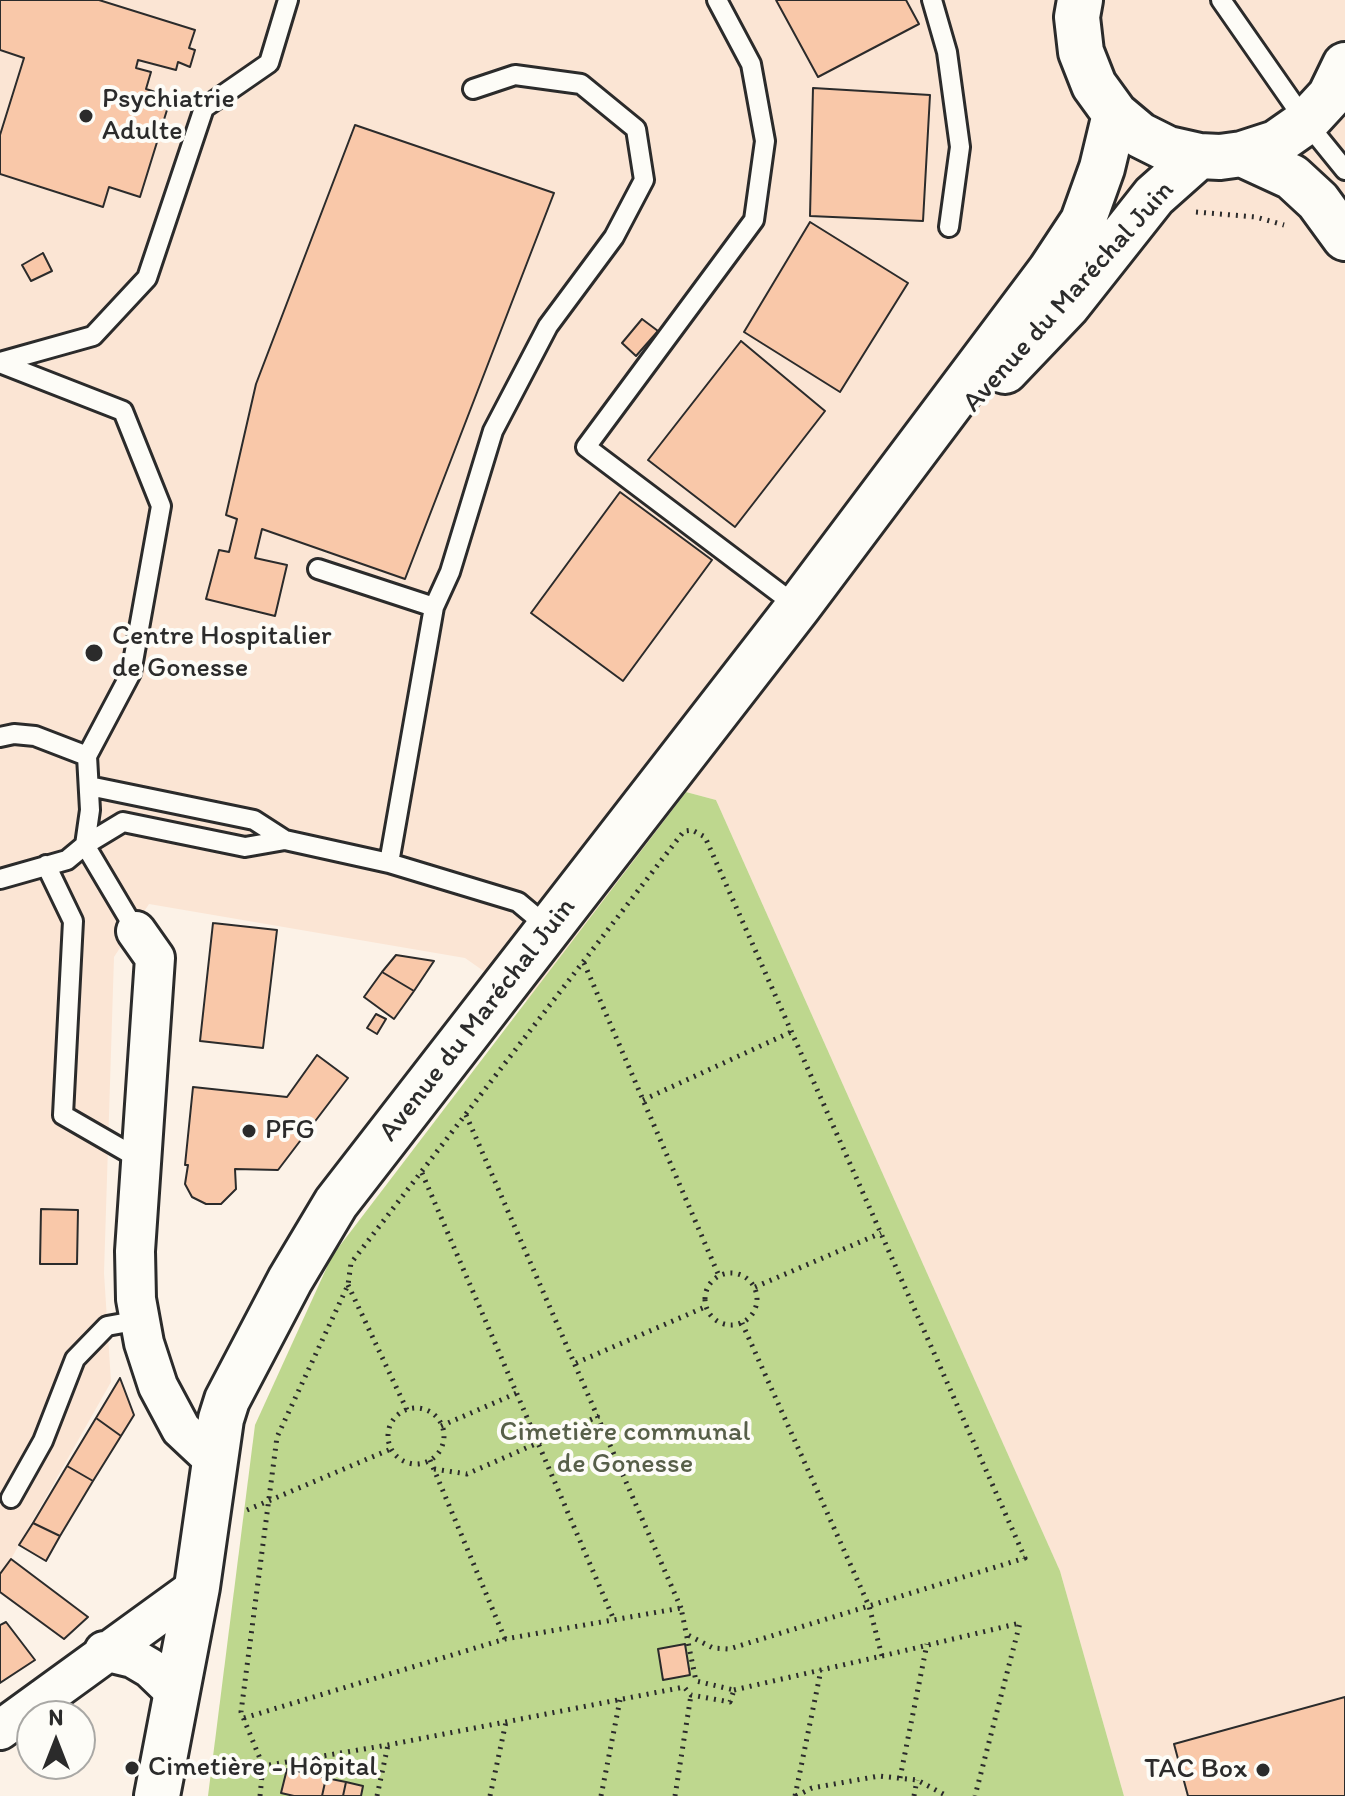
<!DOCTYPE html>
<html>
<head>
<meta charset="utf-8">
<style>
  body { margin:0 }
  #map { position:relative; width:1345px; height:1796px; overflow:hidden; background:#fcf2e7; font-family:Itim,sans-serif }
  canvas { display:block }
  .north { position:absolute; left:16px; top:1700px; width:80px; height:80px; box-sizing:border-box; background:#fdfcf7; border:2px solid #a9a8a5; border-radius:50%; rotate:0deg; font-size:22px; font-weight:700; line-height:32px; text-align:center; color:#2b2b2b }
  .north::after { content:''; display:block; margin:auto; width:28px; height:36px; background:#2b2b2b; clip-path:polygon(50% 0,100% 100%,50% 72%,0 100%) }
</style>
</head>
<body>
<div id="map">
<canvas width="1345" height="1796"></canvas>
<div class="north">N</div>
</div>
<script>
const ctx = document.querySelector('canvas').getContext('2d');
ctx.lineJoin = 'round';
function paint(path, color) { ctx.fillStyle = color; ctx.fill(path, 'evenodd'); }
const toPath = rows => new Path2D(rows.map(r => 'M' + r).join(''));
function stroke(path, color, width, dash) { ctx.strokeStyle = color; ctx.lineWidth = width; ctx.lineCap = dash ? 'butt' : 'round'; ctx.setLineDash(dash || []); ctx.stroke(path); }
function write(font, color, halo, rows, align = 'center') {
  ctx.font = font + ' Itim,sans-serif'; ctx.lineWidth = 8; ctx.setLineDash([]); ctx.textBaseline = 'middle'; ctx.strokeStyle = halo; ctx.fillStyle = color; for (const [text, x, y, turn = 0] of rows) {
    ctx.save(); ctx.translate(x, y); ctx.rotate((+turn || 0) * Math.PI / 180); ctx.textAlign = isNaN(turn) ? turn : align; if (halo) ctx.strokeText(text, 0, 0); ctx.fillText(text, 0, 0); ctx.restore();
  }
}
paint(toPath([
  [0,0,1345,0,1345,1796,1124,1796,1060,1571,716,800,686,792,528,1002,465,958,149,904,114,957,104,1273,111,1382,11,1559,0,1573]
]), '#fbe5d4');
paint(toPath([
  [686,792,716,800,1060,1571,1124,1796,208,1796,255,1425,332,1256]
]), '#bed78e');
const building = toPath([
  [0,0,99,0,195,30,189,48,195,50,190,67,178,62,176,70,138,60,136,68,151,72,146,89,171,97,140,197,109,187,103,207,0,174,0,135,24,58,0,50,0,0],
  [776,0,906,0,919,24,818,77,776,0],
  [813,88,930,95,923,221,810,216,813,88],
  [355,125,554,193,405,579,262,529,255,558,287,565,275,616,206,599,219,550,229,552,237,519,226,515,256,384,355,125],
  [810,222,908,283,840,392,744,332,810,222],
  [43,253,52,271,31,281,22,265,43,253],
  [642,319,658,331,636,356,622,343,642,319],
  [741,341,825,411,735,527,648,460,741,341],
  [620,492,712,560,623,681,531,613,620,492],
  [213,923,277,930,263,1048,200,1041,213,923],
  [396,955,434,961,414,991,382,972,396,955],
  [382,972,414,991,394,1019,364,997,382,972],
  [376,1014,386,1019,377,1034,367,1028,376,1014],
  [317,1055,348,1078,278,1170,235,1169,236,1189,221,1204,206,1204,192,1197,185,1184,188,1165,185,1165,193,1087,287,1097,317,1055],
  [41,1209,78,1210,77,1264,40,1264,41,1209],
  [120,1378,134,1415,121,1436,96,1418,120,1378],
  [96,1418,121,1436,93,1481,67,1466,96,1418],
  [67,1466,93,1481,60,1536,33,1523,67,1466],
  [33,1523,60,1536,46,1561,19,1545,33,1523],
  [11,1559,88,1617,64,1639,0,1592,0,1574,11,1559],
  [6,1622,35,1660,0,1683,0,1625,6,1622],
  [685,1644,690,1675,663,1680,658,1649,685,1644],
  [1345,1697,1345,1796,1188,1796,1174,1744,1345,1697],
  [287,1769,326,1778,322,1796,294,1796,281,1793,287,1769],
  [326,1778,346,1782,343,1796,322,1796,326,1778],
  [346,1782,363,1786,361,1796,343,1796,346,1782]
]);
paint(building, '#f9c8a9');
stroke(building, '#2b2b2b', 2);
const lane = toPath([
  [717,0,751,64,765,141,754,220,586,447,798,607],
  [932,0,947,52,960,147,949,227],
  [1221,0,1306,122,1345,170],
  [0,362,93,336,147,278,204,108,269,63,288,0],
  [0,363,123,411,161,506,131,673,87,756,90,810,85,845,67,860,0,879],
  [318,569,434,607,389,863],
  [434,607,450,572,493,431,548,326,614,237,644,180,636,129,581,84,515,75,473,89],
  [0,737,14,734,35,736,87,756],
  [89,786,254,820,285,840,389,863,518,902,549,928],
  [46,865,73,921,63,1115,141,1160],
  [136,931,85,845,123,822,245,847,285,840],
  [11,1498,43,1441,75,1359,107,1326,140,1320]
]);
const street = toPath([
  [136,931,155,958,135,1251,136,1299,144,1343,158,1386,181,1429,214,1460],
  [104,1651,133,1658,150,1668,177,1694],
  [0,1730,197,1587]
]);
const secondary = toPath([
  [1080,0,1077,17,1081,52,1094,85,1115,114,1140,135,1168,149,1199,156,1220,157,1242,154,1276,143,1306,122,1330,96,1345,65],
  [1242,154,1292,177,1318,201,1345,238],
  [1005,371,1067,306,1154,196,1199,156],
  [157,1796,197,1587,221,1419,227,1400,290,1280,336,1203,798,607,1050,271,1083,221,1102,168,1115,114]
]);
stroke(lane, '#2b2b2b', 24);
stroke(street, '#2b2b2b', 44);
stroke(secondary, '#2b2b2b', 50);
stroke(toPath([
  [1196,212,1256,217,1284,225],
  [584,963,719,1276],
  [643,1100,791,1032],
  [466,1115,681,1608],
  [422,1173,614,1620],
  '705 1299a26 26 0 1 1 52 0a26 26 0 1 1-52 0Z',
  [348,1285,407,1410],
  [755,1287,881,1233],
  [576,1363,705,1307],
  '388 1436a28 28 0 1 1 56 0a28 28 0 1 1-56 0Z',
  [441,1426,517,1393],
  [430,1460,505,1639],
  [434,1469,467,1474,599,1416],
  [247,1510,391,1449],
  [882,1656,1020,1623,975,1796],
  [734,1690,882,1656,869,1606,742,1323],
  [244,1718,505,1639,681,1608,696,1681,734,1690,730,1702,691,1695,684,1687,388,1745,263,1766],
  [900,1778,927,1644],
  [260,1796,263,1766,241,1712,277,1437,348,1285,351,1263,684,831,692,830,705,837,1025,1558,729,1649,713,1648,686,1634],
  [377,1796,388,1745],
  [490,1796,506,1722],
  [601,1796,620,1700],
  [675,1796,691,1695],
  [795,1796,821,1670],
  [796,1796,812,1788,879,1776,917,1780,947,1796],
  [914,1796,917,1780]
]), '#2b2b2b', 5, [2, 6]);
stroke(lane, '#fdfcf7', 18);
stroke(street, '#fdfcf7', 38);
stroke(secondary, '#fdfcf7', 44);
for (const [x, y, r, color] of [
  [86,116,8,"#2b2b2b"],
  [94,653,10,"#2b2b2b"],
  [249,1131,8,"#2b2b2b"],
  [132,1768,8,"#2b2b2b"],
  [1263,1770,8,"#2b2b2b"]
]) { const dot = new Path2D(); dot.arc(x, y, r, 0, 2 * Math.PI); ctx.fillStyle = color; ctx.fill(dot); stroke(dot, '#fdfcf7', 3); }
write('28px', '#2b2b2b', '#fdfcf7', [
  ["Psychiatrie",102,100],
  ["Adulte",102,132],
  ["Centre Hospitalier",112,637],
  ["de Gonesse",112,669],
  ["PFG",265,1131],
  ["Cimetière - Hôpital",148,1768],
  ["TAC Box",1247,1770,"right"]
], 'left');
write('28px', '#2b2b2b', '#fdfcf7', [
  ["Avenue du Maréchal Juin",1069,297,-48],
  ["Avenue du Maréchal Juin",478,1020,-52]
]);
write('28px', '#575f49', '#fdfcf7', [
  ["Cimetière communal",625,1433],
  ["de Gonesse",625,1465]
]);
</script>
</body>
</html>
